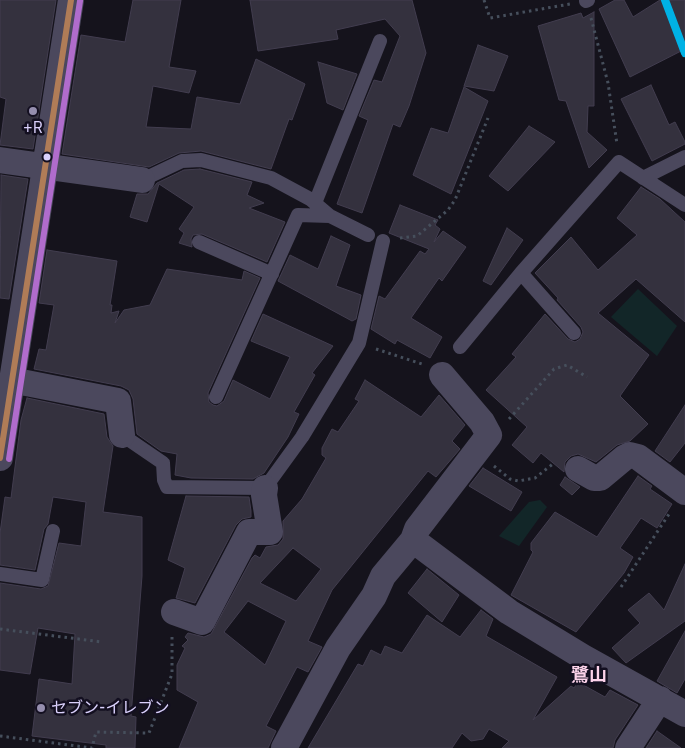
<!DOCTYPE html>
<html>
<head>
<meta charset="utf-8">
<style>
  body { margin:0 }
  canvas { display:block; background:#15131c }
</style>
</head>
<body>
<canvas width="685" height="748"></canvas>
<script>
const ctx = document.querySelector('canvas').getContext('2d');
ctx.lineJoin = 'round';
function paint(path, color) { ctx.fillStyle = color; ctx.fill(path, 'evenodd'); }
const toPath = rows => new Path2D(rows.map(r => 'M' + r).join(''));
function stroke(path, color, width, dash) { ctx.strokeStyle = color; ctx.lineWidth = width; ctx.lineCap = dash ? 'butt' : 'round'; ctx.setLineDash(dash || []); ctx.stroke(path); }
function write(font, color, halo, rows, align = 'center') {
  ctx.font = font + ' "IBM Plex Sans","Noto Sans JP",sans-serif'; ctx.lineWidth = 5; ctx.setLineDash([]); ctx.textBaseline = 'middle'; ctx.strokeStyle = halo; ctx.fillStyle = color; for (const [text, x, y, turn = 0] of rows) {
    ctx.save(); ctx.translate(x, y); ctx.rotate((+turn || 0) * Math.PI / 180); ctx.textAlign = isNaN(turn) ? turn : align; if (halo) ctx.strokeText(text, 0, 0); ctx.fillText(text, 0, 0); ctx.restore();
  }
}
paint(toPath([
  [638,289,677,326,657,356,611,317],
  [540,500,547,507,519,546,499,536,529,502]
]), '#122628');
const building = toPath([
  [0,0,56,0,33,149,0,145,6,99,0,97,0,0],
  [133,0,181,0,169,67,196,71,189,93,153,86,146,127,191,129,197,97,240,104,256,59,305,84,292,120,289,119,271,169,201,151,179,153,149,167,62,154,81,35,125,42,133,0],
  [250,0,412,0,426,53,409,106,400,127,393,124,362,213,337,204,368,120,359,116,374,80,382,82,400,36,385,19,336,30,338,39,258,51,250,0],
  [615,0,624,0,633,17,660,0,685,0,685,49,630,77,599,9,615,0],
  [594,12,594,106,588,106,587,132,607,150,589,168,566,101,559,100,538,26,581,13,583,18,594,12],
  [478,45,508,56,494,91,464,86,478,45],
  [318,62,357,74,343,110,327,103,318,62],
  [651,85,669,125,675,122,685,142,685,144,652,161,621,99,651,85],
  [464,87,488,101,451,194,413,175,431,128,448,133,464,87],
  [529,126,555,142,508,191,489,176,529,126],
  [200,169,252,182,247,195,264,203,249,208,285,222,267,262,202,234,193,235,191,239,192,247,179,243,184,233,179,229,194,207,159,184,147,222,130,217,137,194,148,194,157,183,184,170,200,169],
  [1,175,28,179,9,299,0,298,1,175],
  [641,187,660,199,685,222,685,322,636,279,598,313,649,355,620,396,648,424,630,441,617,445,596,462,578,454,571,456,565,462,564,472,541,453,533,463,512,445,527,427,486,390,516,357,512,354,545,314,568,339,575,342,580,339,583,332,581,327,557,300,558,298,535,273,571,237,598,270,637,235,617,218,641,187],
  [400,205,438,220,435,225,440,229,434,242,443,231,466,247,442,281,439,278,411,318,442,337,430,358,397,340,395,344,371,329,379,296,385,299,420,251,425,254,429,249,389,233,400,205],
  [507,228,523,240,491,285,483,281,507,228],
  [331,236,350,245,336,286,361,295,356,319,352,321,278,281,290,255,318,269,331,236],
  [47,250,117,261,110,305,112,305,111,313,119,311,115,323,124,310,150,305,167,269,242,280,244,271,260,278,208,393,209,402,213,405,217,406,224,401,233,380,270,399,290,357,251,341,263,314,333,346,312,373,315,375,294,412,299,414,288,437,264,473,253,479,191,478,175,475,177,454,161,451,137,434,133,399,129,390,121,386,34,369,39,349,46,350,54,305,39,303,47,250],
  [365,380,421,417,439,395,465,425,452,441,460,449,436,477,428,471,332,590,308,641,322,647,308,672,297,667,266,726,276,731,268,748,179,748,198,702,177,690,177,665,185,648,182,646,188,640,185,637,188,633,204,637,211,634,252,558,255,555,260,558,266,547,278,545,283,539,283,521,302,499,326,458,322,455,322,448,332,429,338,432,359,401,355,399,365,380],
  [293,548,321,569,296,601,260,583,293,548],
  [248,601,286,621,265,665,224,632,248,601],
  [27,398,104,414,107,437,113,446,103,512,142,517,142,576,131,716,136,717,135,748,106,748,106,745,32,736,39,679,72,684,75,634,38,628,30,674,0,670,0,583,41,589,48,586,59,543,81,546,86,502,53,497,48,524,44,529,35,570,0,565,0,533,5,497,11,498,21,420,27,398],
  [685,405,685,443,670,462,655,451,685,405],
  [483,468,522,492,511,511,469,486,483,468],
  [638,476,652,486,650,489,672,504,657,528,641,518,620,548,633,557,624,573,576,632,511,595,533,552,531,550,531,543,555,512,597,537,638,476],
  [565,477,580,487,572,495,560,485,565,477],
  [186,496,249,497,251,511,251,517,242,519,236,525,195,603,176,598,185,568,168,560,186,496],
  [685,564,685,621,626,663,612,648,640,623,628,610,649,593,664,610,685,564],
  [427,569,459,595,442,622,408,593,427,569],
  [481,610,493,619,486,636,557,677,533,720,571,686,574,688,578,682,605,697,610,690,638,705,615,740,613,748,502,748,509,741,489,729,483,739,471,741,462,733,452,748,308,748,358,664,363,666,371,650,381,655,385,646,402,653,427,615,460,637,481,610],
  [685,631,685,679,677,693,657,681,685,631],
  [657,731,681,748,646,748,657,731]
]);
paint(building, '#34313e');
stroke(building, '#423d4f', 1);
stroke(toPath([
  [484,0,490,18,570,4],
  [591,18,608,83,617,144],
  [400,238,417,236,448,210,455,200,488,118],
  [376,349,422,364],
  [509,419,554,369,567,365,587,377],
  [494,466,510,479,518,481,535,478,554,463],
  [621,587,671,511],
  [0,629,102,642],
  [0,736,92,748,96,732,149,733,172,674,172,635]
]), '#464f5c', 3, [2.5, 4]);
stroke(toPath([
  [586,1,588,0],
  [643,178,685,157],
  [142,180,182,161,201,160,271,178,310,199,330,216,368,235],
  [315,203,380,41],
  [199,242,272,274],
  [521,273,574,333],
  [460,347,521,273,619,162,685,205],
  [216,397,298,215,330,216],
  [122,435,163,463,164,480,167,487,265,488,302,437,359,343,383,241],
  [0,574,42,580,53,531]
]), '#4b485d', 14);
stroke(toPath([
  [0,160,142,180],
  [11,380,118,401,122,435],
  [0,458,71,0],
  [578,469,594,478,600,478,624,458,630,455,638,457,685,492],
  [413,540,509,612,583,657,685,714],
  [174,612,202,622,249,532,270,532,264,495,265,488],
  [284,748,338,648,374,596,383,576,413,540,417,529,489,435,482,422,442,375],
  [628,748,660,699]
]), '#4b485d', 26);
stroke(toPath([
  [0,458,71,0]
]), '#b07c57', 6);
stroke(toPath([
  [9,459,80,1]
]), '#b06ccc', 6);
stroke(toPath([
  [665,0,685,53]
]), '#00b2e5', 8);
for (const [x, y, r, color] of [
  [33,111,5,"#958eae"],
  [47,157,4.5,"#dad1fc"],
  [41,708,5,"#958eae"]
]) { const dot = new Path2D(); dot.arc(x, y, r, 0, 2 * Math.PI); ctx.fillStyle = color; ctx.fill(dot); stroke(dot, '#130f20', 2); }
write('16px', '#dad1fc', '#130f20', [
  ["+R",33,128],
  ["セブン-イレブン",51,708,"left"]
]);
write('bold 18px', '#fcd3ea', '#130f20', [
  ["鷺山",589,676]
]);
</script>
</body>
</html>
